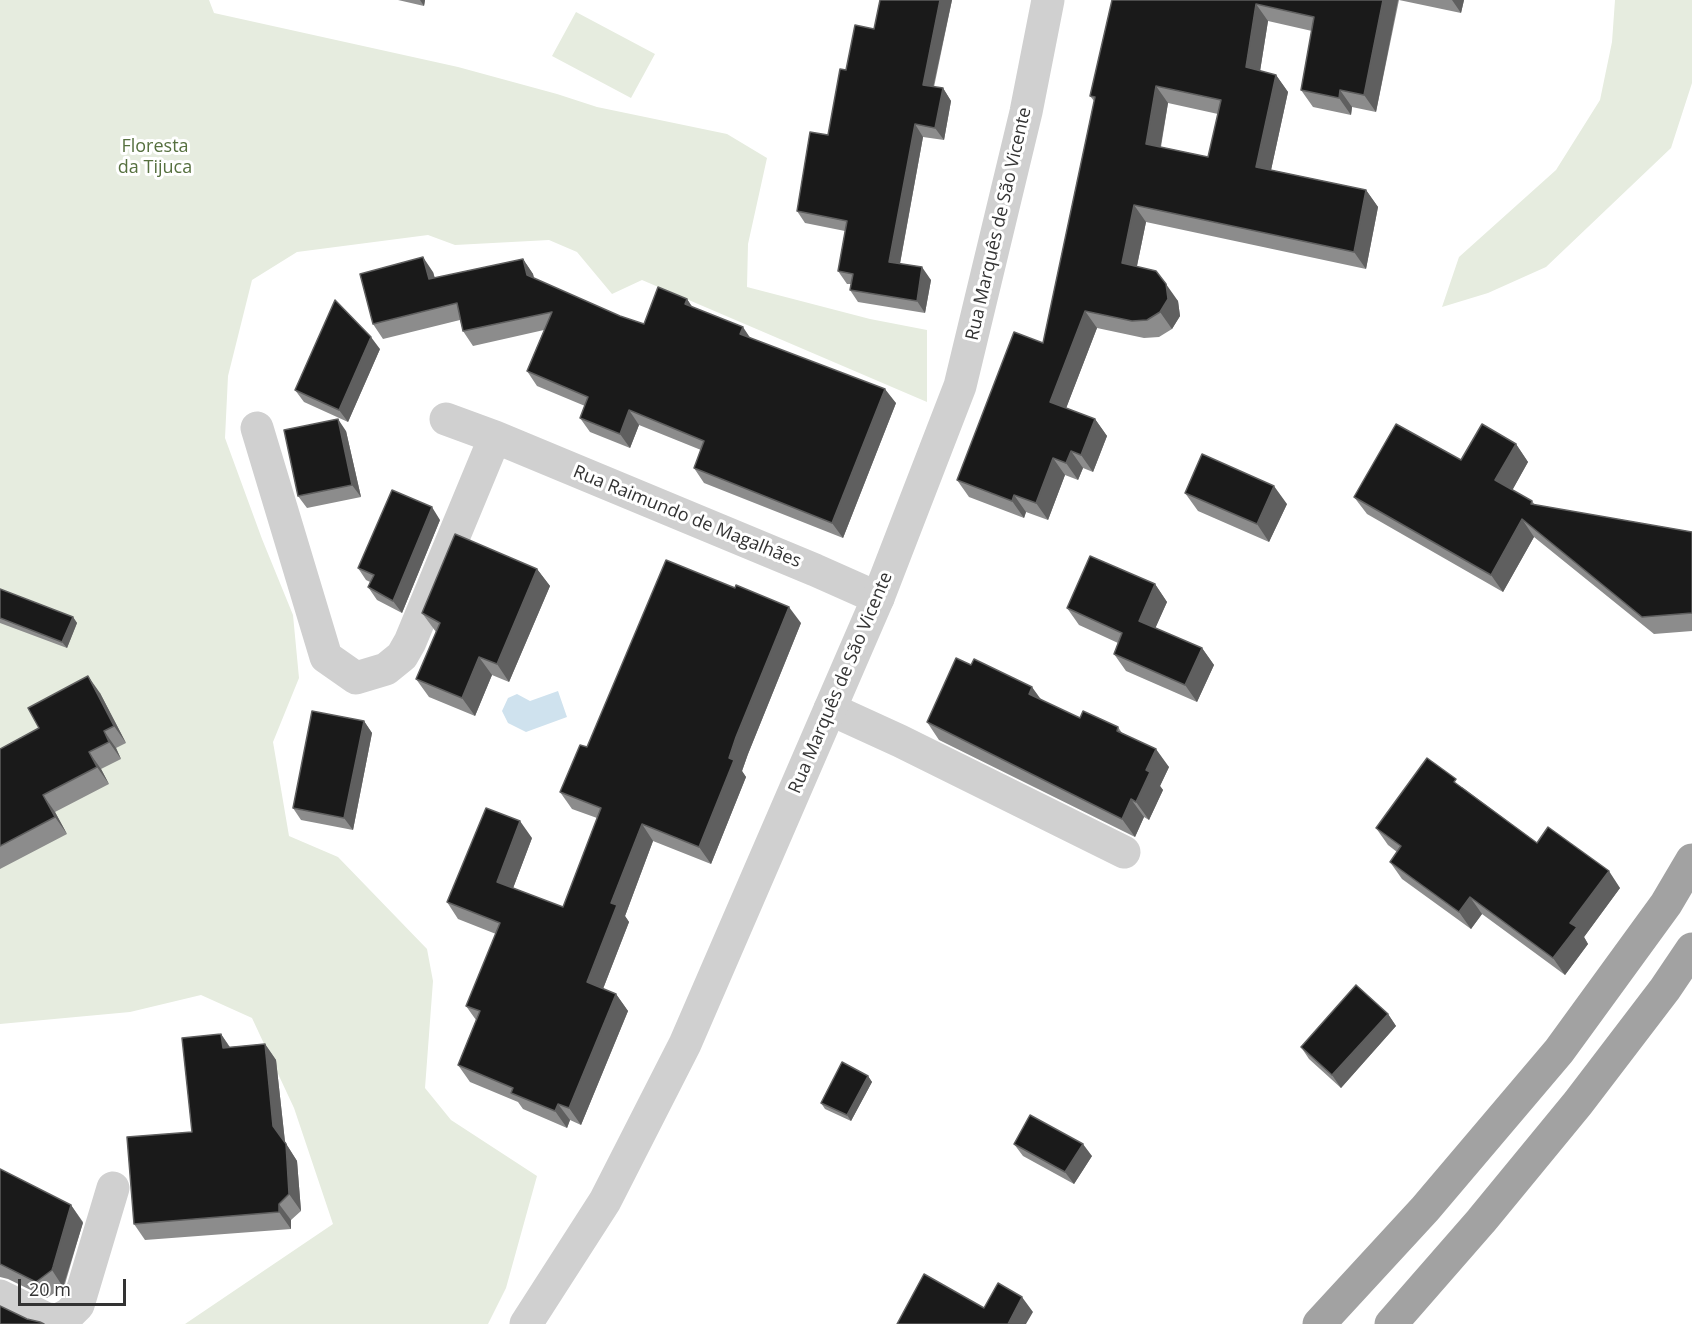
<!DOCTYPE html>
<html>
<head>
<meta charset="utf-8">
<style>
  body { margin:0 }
  #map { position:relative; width:1692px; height:1324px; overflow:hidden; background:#fff; font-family:"Open Sans",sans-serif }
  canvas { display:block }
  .scale { position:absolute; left:18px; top:1279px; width:108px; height:27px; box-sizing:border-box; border:3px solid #333; border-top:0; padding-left:8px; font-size:18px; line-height:21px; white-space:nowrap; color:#333; -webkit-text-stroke:4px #fff; paint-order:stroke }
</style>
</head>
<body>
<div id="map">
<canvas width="1692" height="1324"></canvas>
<div class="scale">20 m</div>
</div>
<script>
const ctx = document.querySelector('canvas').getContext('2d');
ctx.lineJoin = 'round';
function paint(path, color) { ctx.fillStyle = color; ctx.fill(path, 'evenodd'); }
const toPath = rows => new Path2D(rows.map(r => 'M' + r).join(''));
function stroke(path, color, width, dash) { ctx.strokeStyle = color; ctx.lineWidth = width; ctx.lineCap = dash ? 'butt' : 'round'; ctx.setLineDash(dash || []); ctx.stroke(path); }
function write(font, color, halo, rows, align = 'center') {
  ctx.font = font + ' "Open Sans",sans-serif'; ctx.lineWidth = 6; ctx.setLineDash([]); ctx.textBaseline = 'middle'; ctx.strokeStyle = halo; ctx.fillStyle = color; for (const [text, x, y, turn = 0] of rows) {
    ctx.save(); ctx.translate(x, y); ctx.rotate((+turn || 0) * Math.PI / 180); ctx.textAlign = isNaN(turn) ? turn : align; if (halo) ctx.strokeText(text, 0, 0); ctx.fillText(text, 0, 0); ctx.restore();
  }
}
paint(toPath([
  [0,0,209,0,214,13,458,67,557,94,597,107,727,134,767,158,748,244,747,287,870,319,927,330,927,402,642,280,612,294,577,252,549,240,455,245,428,235,297,252,252,280,228,376,225,438,262,539,293,615,299,678,273,742,289,836,338,857,427,949,433,981,425,1088,451,1120,537,1176,506,1288,488,1324,185,1324,333,1224,294,1108,252,1018,201,995,130,1012,0,1024],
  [1615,0,1692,0,1692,83,1671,148,1546,267,1488,293,1442,307,1459,257,1556,170,1600,100,1612,42],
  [576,12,655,54,631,98,552,56]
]), '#e6ecdf');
paint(toPath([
  [558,691,567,717,526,732,508,723,502,711,508,698,517,694,530,701]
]), '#cfe2ee');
stroke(toPath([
  [446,419,495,437,815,570,878,598],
  [257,428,326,657,356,678,386,669,402,656,410,642,495,437],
  [830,709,900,741,1124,852],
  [0,1296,47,1319,58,1320,69,1314,78,1305,113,1188]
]), '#d0d0d0', 33);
stroke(toPath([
  [526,1324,605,1201,685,1044,878,598,960,386,1026,112,1048,0]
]), '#d0d0d0', 33);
stroke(toPath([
  [1319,1324,1425,1209,1559,1051,1666,904,1692,860],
  [1391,1324,1481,1221,1578,1103,1665,989,1692,949]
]), '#a2a2a2', 33);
paint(toPath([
  [398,0,425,0,424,6],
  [952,0,934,87,943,88,951,101,944,140,923,137,900,264,931,280,925,313,858,302,850,290,851,284,847,284,838,271,845,231,805,223,797,211,828,135,846,70,874,29],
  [1112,0,1464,0,1461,13,1399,0,1376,112,1352,107,1351,115,1313,107,1301,90,1312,31,1268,21,1260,71,1276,75,1288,92,1271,170,1366,190,1378,207,1366,269,1146,222,1137,266,1178,301,1180,316,1172,329,1159,337,1144,338,1097,328,1066,408,1095,419,1107,436,1093,472,1083,468,1078,480,1065,475,1048,520,1026,512,1024,518,969,497,957,480,1043,343,1094,101,1090,96],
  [1168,103,1218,114,1208,157,1161,147],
  [523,259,533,274,534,279,620,316,644,324,687,299,692,307,751,338,896,403,843,538,704,483,694,468,701,450,639,425,630,448,590,432,580,418,585,406,537,386,527,371,544,330,473,346,463,331,460,320,383,339,373,324,433,272,435,278],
  [380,349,348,422,304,402,295,390],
  [346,431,361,497,307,508,298,496],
  [1516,444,1528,462,1512,490,1532,501,1535,505,1692,532,1692,631,1654,634,1534,537,1503,592,1367,514,1354,497,1461,460],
  [1185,493,1287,504,1269,542,1198,511],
  [440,520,402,613,377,600,368,587,370,582,366,580,358,568],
  [537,569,550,586,509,682,492,675,475,716,429,697,416,679,436,632,422,613],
  [1155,584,1167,602,1155,628,1202,648,1214,665,1197,702,1126,671,1114,654,1118,643,1079,625,1067,608],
  [0,589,73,617,77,623,67,648,0,623],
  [801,623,748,754,742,771,746,777,711,864,653,841,625,916,629,922,603,989,616,994,628,1011,581,1125,570,1120,567,1128,523,1109,518,1102,470,1082,458,1065,476,1020,466,1006,496,934,458,919,447,902,532,838,513,888,563,907,597,818,572,809,560,792,587,747],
  [100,693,126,743,116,748,121,759,101,769,109,784,55,812,67,834,0,869,0,749,39,728],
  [1041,700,1080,718,1118,727,1122,733,1169,767,1160,786,1163,790,1149,820,1144,817,1135,837,939,740,927,722],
  [364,721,372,733,353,830,301,820,293,808],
  [1462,787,1537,843,1620,888,1584,937,1588,944,1565,975,1482,914,1471,929,1402,879,1390,862,1397,852,1388,845,1376,828],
  [1388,1014,1396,1026,1341,1088,1309,1059,1301,1047],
  [221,1034,230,1047,265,1044,276,1060,285,1142,297,1161,301,1211,291,1220,291,1229,145,1240,134,1224,192,1132],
  [868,1076,872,1082,851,1121,825,1109,821,1103],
  [1014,1144,1092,1156,1074,1184,1023,1156],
  [0,1169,71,1205,83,1222,65,1284,63,1287,47,1298,8,1279,0,1277]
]), '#8c8c8c');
paint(toPath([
  [420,0,425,0,424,6],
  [940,0,952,0,931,97,923,85],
  [1383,0,1398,0,1376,112,1364,95],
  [1452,0,1464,0,1461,13],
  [1256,4,1268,21,1258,84,1246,67],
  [1276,75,1288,92,1268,184,1256,167],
  [1156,86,1168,103,1158,161,1146,144],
  [943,88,951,101,944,140,935,128],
  [1340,90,1352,107,1351,115,1339,98],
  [915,124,923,137,898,274,889,262],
  [1366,190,1378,207,1366,269,1354,252],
  [1134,205,1146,222,1134,280,1122,263],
  [423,257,433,272,439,294,429,279],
  [523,259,533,274,537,290,527,275],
  [922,267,931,280,925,313,917,301],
  [1166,284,1178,301,1180,316,1172,329,1160,312],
  [687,299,697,314,685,304],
  [1085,311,1097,328,1062,419,1050,402],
  [743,327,753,342,740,334],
  [371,337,380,349,348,422,339,410],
  [885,389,896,403,843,538,832,523],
  [629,410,639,425,630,448,620,434],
  [338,419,346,431,361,497,352,485],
  [1095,419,1107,436,1093,472,1081,455],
  [1516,444,1528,462,1508,498,1495,480],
  [1071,451,1083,468,1078,480,1066,463],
  [1053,458,1065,475,1048,520,1036,503],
  [1274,486,1287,504,1269,542,1257,524],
  [1014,495,1026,512,1024,518,1012,501],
  [432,507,440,520,402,613,393,601],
  [1522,519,1534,537,1503,592,1491,575],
  [537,569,550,586,509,682,497,664],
  [1155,584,1167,602,1151,638,1139,621],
  [789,607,801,623,748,754,742,771,746,777,711,864,699,847,736,737],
  [73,617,77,623,67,648,62,642],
  [1202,648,1214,665,1197,702,1185,685],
  [479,657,492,675,475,716,462,698],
  [88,676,100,693,126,743,114,726],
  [1032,687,1045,705,1029,694],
  [364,721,372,733,353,830,344,818],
  [104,731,116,748,121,759,109,742],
  [1156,749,1169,767,1160,786,1163,790,1149,820,1136,802,1146,770],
  [89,752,101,769,109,784,97,767],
  [43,795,55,812,67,834,55,817],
  [1131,799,1144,817,1135,837,1122,819],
  [520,821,532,838,509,899,497,882],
  [642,824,653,841,625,916,629,922,599,999,587,982,611,903],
  [1609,871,1620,888,1584,937,1588,944,1565,975,1553,958,1570,923],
  [1470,897,1482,914,1471,929,1459,912],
  [616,994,628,1011,581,1125,569,1108],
  [1388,1014,1396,1026,1341,1088,1332,1075],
  [221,1034,232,1051,223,1048],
  [265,1044,276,1060,285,1142,297,1161,301,1211,289,1194,273,1126],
  [868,1076,872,1082,851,1121,847,1115],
  [558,1104,570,1120,567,1128,555,1111],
  [1083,1144,1092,1156,1074,1184,1065,1172],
  [279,1204,291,1220,291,1229,279,1212],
  [71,1205,83,1223,63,1287,52,1270],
  [1022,1297,1033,1312,1026,1324,1008,1324]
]), '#5f5f5f');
const building = toPath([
  [880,0,940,0,923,85,943,88,935,128,915,124,889,262,922,267,917,301,850,290,853,274,838,271,847,221,797,211,810,132,828,135,840,69,846,70,855,25,874,29,880,0],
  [1112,0,1383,0,1364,95,1340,90,1339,98,1301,90,1314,17,1256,4,1246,67,1276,75,1256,167,1366,190,1354,252,1134,205,1122,263,1156,271,1166,284,1168,299,1160,312,1147,320,1132,321,1085,311,1050,402,1095,419,1081,455,1071,451,1066,463,1053,458,1036,503,1014,495,1012,501,957,480,1014,332,1043,343,1095,97,1090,96,1112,0],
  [1156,86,1221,100,1208,157,1146,144,1156,86],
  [423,257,429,279,523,259,527,275,620,316,644,324,658,287,687,299,685,304,743,327,740,334,885,389,832,523,694,468,704,441,629,410,620,434,580,418,588,397,527,371,552,312,463,331,457,303,373,324,360,274,423,257],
  [335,300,371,337,339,410,295,390,335,300],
  [338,419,352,485,298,496,284,430,338,419],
  [1396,424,1461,460,1482,424,1516,444,1495,480,1532,501,1531,504,1692,532,1692,613,1642,617,1522,519,1491,575,1354,497,1396,424],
  [1202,454,1274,486,1257,524,1185,493,1202,454],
  [392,490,432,507,393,601,368,587,374,575,358,568,392,490],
  [455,534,537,569,497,664,479,657,462,698,416,679,440,623,422,613,455,534],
  [1090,556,1155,584,1139,621,1202,648,1185,685,1114,654,1122,633,1067,608,1090,556],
  [666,560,735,588,736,585,789,607,736,737,729,758,734,760,699,847,642,824,611,903,617,905,587,982,616,994,569,1108,558,1104,555,1111,511,1093,513,1088,458,1065,480,1011,466,1006,500,923,447,902,486,808,520,821,497,882,563,907,601,808,560,792,580,745,587,747,666,560],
  [0,589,73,617,62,642,0,618,0,589],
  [956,658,971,665,974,659,1032,687,1029,694,1080,718,1083,711,1118,727,1117,731,1156,749,1146,770,1150,772,1136,802,1131,799,1122,819,927,722,956,658],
  [88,676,114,726,104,731,109,742,89,752,97,767,43,795,55,817,0,846,0,749,39,728,28,708,88,676],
  [312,711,364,721,344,818,293,808,312,711],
  [1427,758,1456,779,1454,782,1537,843,1548,827,1609,871,1570,923,1577,927,1553,958,1470,897,1459,912,1390,862,1401,846,1376,828,1427,758],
  [1356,985,1388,1014,1332,1075,1301,1047,1356,985],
  [221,1034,223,1048,265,1044,273,1126,286,1144,289,1194,279,1204,279,1212,134,1224,127,1137,192,1132,182,1038,221,1034],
  [842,1062,868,1076,847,1115,821,1103,842,1062],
  [1030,1115,1083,1144,1065,1172,1014,1144,1030,1115],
  [0,1169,71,1205,53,1267,52,1270,36,1282,0,1264,0,1169],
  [924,1274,984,1308,998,1283,1022,1297,1008,1324,897,1324,924,1274],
  [0,1306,27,1319,40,1322,44,1324,0,1324,0,1306]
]);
paint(building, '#1a1a1a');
stroke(building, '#5f5f5f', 1.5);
write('18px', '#56703f', '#fff', [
  ["Floresta",155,147],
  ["da Tijuca",155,168]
]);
write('18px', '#333', '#fff', [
  ["Rua Marquês de São Vicente",999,224,-77],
  ["Rua Raimundo de Magalhães",687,517,22],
  ["Rua Marquês de São Vicente",841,683,-67]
]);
</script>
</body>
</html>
